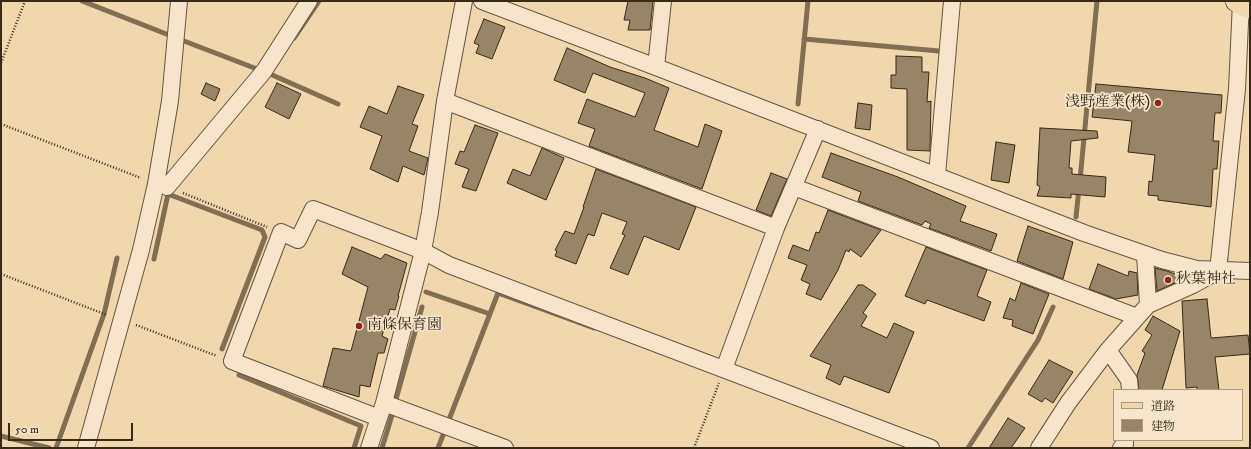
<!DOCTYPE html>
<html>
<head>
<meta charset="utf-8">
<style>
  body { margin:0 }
  #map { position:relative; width:1251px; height:449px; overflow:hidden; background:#f1d7ae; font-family:"IM FELL DW Pica","Noto Serif JP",serif }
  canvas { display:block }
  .frame { position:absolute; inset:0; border:2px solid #372a17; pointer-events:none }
  .legend { position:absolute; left:1113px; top:389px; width:130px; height:52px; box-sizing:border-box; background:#f6e5ca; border:1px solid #aa9a82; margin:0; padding:5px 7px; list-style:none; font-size:12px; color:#372a17 }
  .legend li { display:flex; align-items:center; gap:8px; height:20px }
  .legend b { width:20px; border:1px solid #aa9a82 }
  .scale { position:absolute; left:8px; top:423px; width:125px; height:18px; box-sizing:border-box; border:2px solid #372a17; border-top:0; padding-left:5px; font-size:12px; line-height:14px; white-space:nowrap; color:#372a17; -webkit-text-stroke:3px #f6e5ca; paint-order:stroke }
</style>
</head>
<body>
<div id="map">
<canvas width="1251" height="449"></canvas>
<div class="frame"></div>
<ul class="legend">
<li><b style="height:5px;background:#f1d7ae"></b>道路</li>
<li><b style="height:11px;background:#988466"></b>建物</li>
</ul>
<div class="scale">50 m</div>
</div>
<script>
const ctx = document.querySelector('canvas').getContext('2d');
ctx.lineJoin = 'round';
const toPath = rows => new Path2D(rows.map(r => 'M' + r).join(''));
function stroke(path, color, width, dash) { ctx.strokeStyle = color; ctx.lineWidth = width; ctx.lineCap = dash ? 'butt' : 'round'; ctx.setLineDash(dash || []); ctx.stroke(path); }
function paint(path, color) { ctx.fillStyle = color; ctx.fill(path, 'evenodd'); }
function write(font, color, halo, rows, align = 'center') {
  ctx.font = font + ' "IM FELL DW Pica","Noto Serif JP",serif'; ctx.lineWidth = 3.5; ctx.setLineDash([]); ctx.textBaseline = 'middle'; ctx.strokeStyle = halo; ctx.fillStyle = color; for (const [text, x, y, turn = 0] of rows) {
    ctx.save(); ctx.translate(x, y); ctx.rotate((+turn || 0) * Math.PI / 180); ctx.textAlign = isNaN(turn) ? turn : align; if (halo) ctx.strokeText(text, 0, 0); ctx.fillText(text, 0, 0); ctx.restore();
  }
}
stroke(toPath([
  [82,1,174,37],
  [294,38,319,1],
  [804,39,939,51],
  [184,41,257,69],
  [270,74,338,104],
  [798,104,808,1],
  [1080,180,1097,1],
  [1076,217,1079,188],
  [154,259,168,194,262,230,265,237,222,349],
  [426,292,490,314],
  [239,375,361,426,354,448],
  [396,399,422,307],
  [1,436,49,448],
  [56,448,104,314,117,258],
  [382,448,393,412],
  [438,448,498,293,594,328],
  [968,448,1038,340,1053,307]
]), '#816e53', 5);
const building = toPath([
  [628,1,653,1,650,30,628,30,630,20,624,20,628,1],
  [484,19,505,27,492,59,476,53,479,45,474,43,484,19],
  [567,48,610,67,645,78,669,88,654,130,698,147,705,124,722,131,702,189,589,146,595,129,578,123,587,99,635,117,645,93,593,73,585,93,554,80,567,48],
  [896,56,922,57,922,72,929,72,927,102,931,101,930,151,907,150,907,89,891,88,891,75,896,75,896,56],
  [206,83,220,89,215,101,201,94,206,83],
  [277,83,301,94,289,119,265,107,277,83],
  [1096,84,1222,95,1221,113,1215,113,1213,141,1219,141,1217,169,1213,169,1211,207,1158,200,1158,196,1148,195,1149,181,1152,182,1155,155,1128,152,1132,121,1092,117,1096,84],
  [398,86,424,95,412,124,418,126,409,151,428,158,424,175,403,166,398,182,370,169,382,136,360,127,369,106,387,114,398,86],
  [858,103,872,105,870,130,855,128,858,103],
  [475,125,498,133,476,191,462,187,469,169,455,164,460,151,464,152,475,125],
  [1040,128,1097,131,1098,138,1071,141,1069,168,1072,168,1072,174,1106,177,1105,197,1071,194,1071,198,1037,196,1040,187,1037,185,1040,128],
  [996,142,1015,145,1009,183,991,180,996,142],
  [542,148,564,158,546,200,507,183,513,169,530,176,542,148],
  [831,153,898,177,966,206,960,221,997,234,991,251,929,228,931,224,925,221,922,225,858,201,861,192,822,177,831,153],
  [596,169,696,207,679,250,644,236,628,275,610,268,625,235,622,234,627,222,602,213,594,236,588,234,576,264,555,256,557,251,555,250,565,231,574,234,584,207,583,207,596,169],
  [771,173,787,179,771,216,756,210,771,173],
  [828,210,881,230,861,257,850,249,849,252,846,250,838,270,821,300,806,294,810,284,801,280,807,265,788,258,793,245,809,251,816,232,819,233,828,210],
  [1028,226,1073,242,1063,279,1017,261,1028,226],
  [352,247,381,259,385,254,407,263,398,296,399,296,395,310,390,309,382,336,388,339,384,353,378,353,370,387,360,385,359,397,323,386,333,348,351,351,368,287,342,274,352,247],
  [926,247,987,270,977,296,991,302,984,321,927,300,925,304,905,296,926,247],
  [1098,264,1128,276,1129,271,1137,273,1138,295,1116,299,1089,289,1098,264],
  [1155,268,1167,271,1186,278,1157,291,1155,268],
  [1021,283,1049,294,1033,334,1012,326,1013,320,1003,318,1010,298,1015,301,1021,283],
  [858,285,863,285,876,294,863,313,867,316,861,326,887,338,894,323,914,332,889,393,844,376,840,385,826,378,831,365,810,356,858,285],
  [1207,299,1211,338,1248,335,1250,354,1215,357,1219,390,1197,390,1197,387,1186,388,1182,301,1207,299],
  [1153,316,1180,331,1162,390,1139,390,1137,375,1145,353,1142,351,1152,335,1145,330,1153,316],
  [1049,360,1073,372,1053,403,1045,398,1042,402,1028,394,1049,360],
  [1008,418,1025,428,1011,448,989,448,1008,418]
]);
paint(building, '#988466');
stroke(building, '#372a17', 1);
const minor = toPath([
  [482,1,656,67,1084,233,1162,260,1197,269,1250,271],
  [656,67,663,1],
  [445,101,776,228],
  [937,175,952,1],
  [167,187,264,71,309,1],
  [794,187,1137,317],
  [1145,254,1148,305],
  [1218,271,1237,89,1241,1],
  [1108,350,1129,380,1130,390],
  [724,369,776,228,818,129],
  [384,403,505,448],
  [379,418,232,361,281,232,298,240,313,209,423,251,449,265,491,281,931,448],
  [86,448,141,250,156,184,170,101,179,1],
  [369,448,384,403,423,251,430,212,445,101,464,1],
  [1039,448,1068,403,1108,350,1148,305,1193,285,1218,271],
  [1121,448,1125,444,1125,440]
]);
const major = toPath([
  [1236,1,1250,8]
]);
stroke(minor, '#66553d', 18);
stroke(major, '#372a17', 22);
stroke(toPath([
  [1,63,25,1],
  [1,124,141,178],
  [183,193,267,227],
  [1,274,107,315],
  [136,325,217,356],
  [694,448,719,383]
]), '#372a17', 2.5, [1, 2]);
stroke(minor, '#f6e5ca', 16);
stroke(major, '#f1d7ae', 21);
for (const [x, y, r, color] of [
  [1158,103,4,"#8f2418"],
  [1168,280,4,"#8f2418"],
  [359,326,4,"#8f2418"]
]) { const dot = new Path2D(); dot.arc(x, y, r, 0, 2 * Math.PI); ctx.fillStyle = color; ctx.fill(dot); stroke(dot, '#f6e5ca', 1.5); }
write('15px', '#372a17', '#f6e5ca', [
  ["浅野産業(株)",1150,103,"right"],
  ["秋葉神社",1176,280],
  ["南條保育園",367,326]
], 'left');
</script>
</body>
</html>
